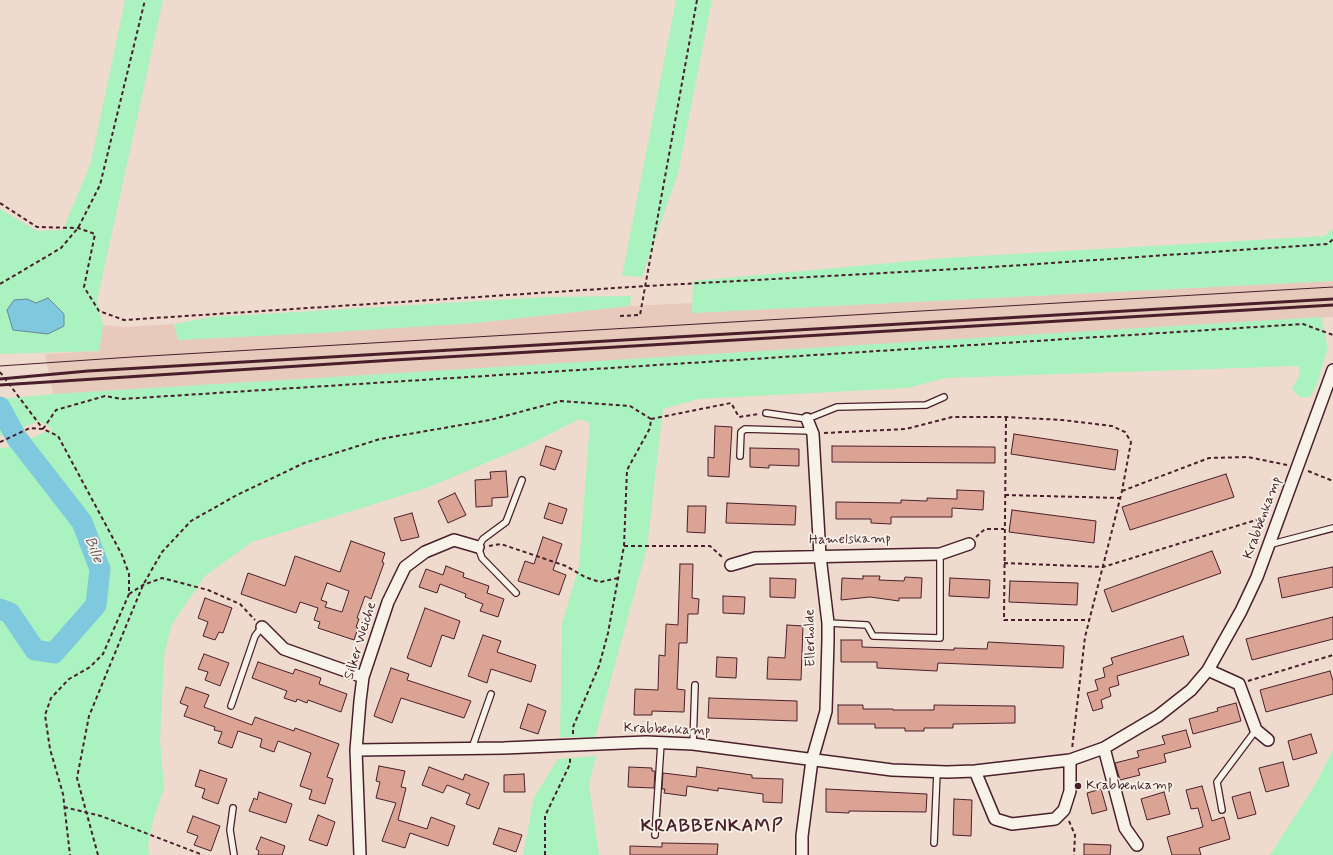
<!DOCTYPE html>
<html>
<head>
<meta charset="utf-8">
<style>
  body { margin:0 }
  canvas { display:block; background:#eedbce }
</style>
</head>
<body>
<canvas width="1333" height="855"></canvas>
<script>
const ctx = document.querySelector('canvas').getContext('2d');
ctx.lineJoin = 'round';
function paint(path, color) { ctx.fillStyle = color; ctx.fill(path, 'evenodd'); }
const toPath = rows => new Path2D(rows.map(r => 'M' + r).join(''));
function stroke(path, color, width, dash) { ctx.strokeStyle = color; ctx.lineWidth = width; ctx.lineCap = dash ? 'butt' : 'round'; ctx.setLineDash(dash || []); ctx.stroke(path); }
function write(font, color, halo, rows, align = 'center') {
  ctx.font = font + ' Mynerve,sans-serif'; ctx.lineWidth = 3.5; ctx.setLineDash([]); ctx.textBaseline = 'middle'; ctx.strokeStyle = halo; ctx.fillStyle = color; for (const [text, x, y, turn = 0] of rows) {
    ctx.save(); ctx.translate(x, y); ctx.rotate((+turn || 0) * Math.PI / 180); ctx.textAlign = isNaN(turn) ? turn : align; if (halo) ctx.strokeText(text, 0, 0); ctx.fillText(text, 0, 0); ctx.restore();
  }
}
paint(toPath([
  [1333,281,1333,317,53,394,45,354,99,351,103,325,124,327,174,324,178,340,475,323,630,306,693,303,692,313]
]), '#e8cabc');
paint(toPath([
  [125,0,163,0,97,301,103,325,99,351,0,354,0,209,37,231,63,230,91,162],
  [676,0,712,0,678,173,642,277,622,276],
  [1333,229,1333,281,692,313,693,281,944,258,1324,236],
  [631,296,630,306,475,323,321,333,178,340,174,324,212,317,547,297],
  [1321,317,1328,348,1316,387,1310,397,1299,397,1292,388,1300,375,1298,366,945,378,907,388,698,399,663,409,647,548,595,737,560,737,562,624,579,566,590,423,579,419,526,446,429,487,252,542,205,576,172,624,164,655,160,741,164,788,153,821,148,845,149,855,0,855,0,448,11,447,53,429,39,421,0,436,0,399,53,394],
  [1333,750,1333,855,1270,855,1315,785],
  [596,756,589,785,599,855,523,855,534,797,558,759]
]), '#aaf2bf');
const water = toPath([
  [48,298,64,314,64,326,48,334,13,330,7,310,14,300,27,299,36,303,48,298]
]);
paint(water, '#7ec9de');
stroke(water, '#698596', 1);
stroke(toPath([
  [0,407,16,437,82,522,100,569,96,605,54,653,35,650,10,613,0,609]
]), '#7ec9de', 21);
const building = toPath([
  [715,426,732,427,729,477,708,476,708,457,714,458,715,426],
  [1014,434,1118,450,1115,470,1011,454,1014,434],
  [546,446,562,451,555,470,540,465,546,446],
  [832,446,995,447,995,463,832,462,832,446],
  [750,448,799,449,799,466,769,465,769,468,750,467,750,448],
  [506,471,508,497,492,498,492,506,476,507,475,480,491,479,490,472,506,471],
  [1226,474,1234,497,1130,530,1122,507,1226,474],
  [957,490,984,491,983,510,952,508,952,517,891,517,891,524,871,523,871,519,836,519,836,502,901,503,901,500,927,501,927,498,957,499,957,490],
  [455,493,466,515,448,523,438,501,455,493],
  [549,503,567,509,562,524,544,518,549,503],
  [727,503,796,506,795,525,726,523,727,503],
  [688,506,706,506,705,533,687,532,688,506],
  [1012,510,1096,521,1094,543,1009,532,1012,510],
  [412,513,419,537,401,541,394,518,412,513],
  [543,537,562,544,553,570,566,575,559,595,518,581,525,561,534,564,543,537],
  [351,541,385,553,382,562,384,563,371,599,365,596,357,618,359,619,356,627,358,628,354,640,318,628,320,622,314,620,318,608,300,602,296,613,241,594,248,573,285,586,295,556,340,572,351,541],
  [327,583,349,591,342,612,325,607,327,602,321,600,327,583],
  [1212,551,1221,573,1112,612,1104,590,1212,551],
  [680,564,693,564,692,598,699,599,698,614,688,614,687,643,679,643,677,689,685,690,684,712,652,711,652,715,634,715,635,689,658,690,659,655,665,656,666,624,678,625,680,564],
  [446,566,464,573,463,577,489,586,487,593,504,599,498,617,480,611,483,604,465,597,466,594,440,584,437,593,419,587,426,569,443,575,446,566],
  [1333,567,1333,587,1282,598,1278,578,1333,567],
  [863,576,880,576,879,580,904,581,905,577,922,578,921,598,899,598,899,601,870,597,841,600,842,578,863,579,863,576],
  [770,578,796,579,795,598,770,597,770,578],
  [950,578,990,580,989,598,949,596,950,578],
  [1010,581,1078,583,1077,605,1009,602,1010,581],
  [723,596,745,597,744,614,723,613,723,596],
  [205,598,232,608,223,633,219,632,215,640,203,636,208,622,198,618,205,598],
  [425,608,460,621,454,639,442,635,431,667,407,658,425,608],
  [1333,617,1333,639,1252,660,1246,639,1333,617],
  [787,625,803,626,801,680,767,679,768,657,785,658,787,625],
  [483,635,501,641,497,652,536,665,531,682,491,669,487,683,468,676,483,635],
  [1183,636,1189,655,1117,676,1119,685,1109,688,1111,696,1101,700,1103,708,1093,711,1087,693,1098,690,1095,680,1105,677,1103,668,1113,664,1111,658,1183,636],
  [841,640,862,640,862,647,954,650,954,648,987,649,988,642,1064,646,1063,668,938,663,937,671,877,668,877,662,841,662,841,640],
  [204,654,229,663,220,686,205,680,208,672,198,669,204,654],
  [717,657,737,658,736,678,716,677,717,657],
  [258,662,293,674,295,669,321,678,319,684,347,694,341,712,308,700,307,703,297,699,296,702,284,698,287,691,252,678,258,662],
  [391,668,409,674,407,680,471,701,464,718,401,698,392,723,374,716,391,668],
  [1330,671,1333,681,1333,694,1266,712,1260,690,1330,671],
  [186,687,209,695,204,707,252,725,255,717,294,731,295,728,339,744,327,777,333,779,325,804,309,799,312,790,300,786,311,753,278,741,274,752,260,747,262,739,238,731,232,748,218,743,222,732,214,730,215,727,184,716,188,706,180,703,186,687],
  [709,698,797,701,797,721,708,718,709,698],
  [1236,703,1241,721,1193,734,1189,719,1218,711,1217,708,1236,703],
  [528,704,546,711,538,734,520,728,528,704],
  [838,705,863,705,863,709,893,709,893,710,934,710,934,705,1015,706,1015,723,953,724,953,728,924,728,924,731,905,731,905,728,875,728,875,724,838,724,838,705],
  [1186,730,1191,747,1164,754,1166,762,1138,769,1140,775,1120,780,1115,763,1139,757,1137,751,1165,744,1162,736,1186,730],
  [1311,734,1317,753,1293,760,1288,741,1311,734],
  [1283,762,1289,786,1266,792,1259,768,1283,762],
  [379,766,405,771,401,787,406,788,398,820,427,829,431,817,455,826,448,846,410,833,405,848,382,841,396,803,376,798,380,782,376,781,379,766],
  [429,767,463,780,465,774,489,783,479,809,466,804,470,794,447,785,443,793,422,785,429,767],
  [629,767,652,768,652,771,655,771,654,788,628,787,629,767],
  [697,767,752,775,752,778,783,779,782,803,763,802,763,794,718,788,718,791,687,786,686,796,664,793,665,789,662,789,663,773,696,777,697,767],
  [200,770,227,779,218,804,202,798,205,789,195,786,200,770],
  [524,774,525,792,504,792,504,775,524,774],
  [1202,786,1212,821,1224,817,1230,839,1199,848,1201,855,1172,855,1167,837,1203,827,1198,808,1191,809,1186,790,1202,786],
  [826,789,927,794,926,812,849,811,849,813,826,812,826,789],
  [1101,789,1107,810,1092,814,1087,793,1101,789],
  [259,792,292,804,286,823,249,811,254,798,257,800,259,792],
  [1164,792,1170,814,1147,820,1141,799,1164,792],
  [1250,792,1256,814,1238,819,1232,797,1250,792],
  [954,799,972,800,971,836,953,835,954,799],
  [318,815,335,822,327,846,309,840,318,815],
  [193,816,220,826,211,851,194,845,198,836,187,832,193,816],
  [499,828,522,835,516,852,493,844,499,828],
  [261,837,285,846,282,855,258,855,259,851,256,849,261,837],
  [662,843,718,844,717,855,630,855,630,846,662,847,662,843],
  [1084,844,1111,845,1110,855,1084,855,1084,844]
]);
paint(building, '#daa393');
stroke(building, '#4a1f2b', 1);
const lane = toPath([
  [766,413,807,419,837,407,926,405,944,397],
  [740,456,741,432,745,429,811,431],
  [1268,545,1333,528],
  [516,593,482,558,478,547,483,539,506,522,522,480],
  [828,623,867,625,873,636,940,638,940,554],
  [231,706,255,636,262,627],
  [693,744,695,685],
  [472,748,491,694],
  [233,808,230,830,234,855],
  [1222,810,1217,782,1256,730],
  [655,835,661,743],
  [934,843,937,772]
]);
const street = toPath([
  [731,565,755,558,940,554,969,544],
  [262,627,284,649,363,677],
  [1208,670,1239,684,1256,730,1268,740],
  [1104,748,1125,828,1137,845],
  [356,750,504,748,646,742,693,744,892,770,947,772,975,771,1070,760,1104,748,1158,716,1191,690,1208,670,1241,611,1257,577,1333,370],
  [975,771,995,819,1012,824,1055,819,1064,810,1070,791,1070,760],
  [360,855,356,750,360,701,363,677,388,602,405,567,425,552,454,540,478,547],
  [802,855,802,836,812,760,826,711,828,640,828,623,820,556,813,434,807,419]
]);
stroke(lane, '#4a1f2b', 8);
stroke(street, '#4a1f2b', 14);
stroke(toPath([
  [0,203,37,227,78,228,95,234,84,287,99,311,124,320,646,286,993,267,1328,244,1333,239],
  [0,284,61,248,78,228,100,185,145,0],
  [620,316,640,315,697,0],
  [0,372,43,429],
  [1006,417,1004,620,1089,620],
  [43,429,56,410,105,396,122,399,1303,324,1333,335],
  [824,433,906,429,952,417,1006,417,1062,420,1112,426,1125,432,1131,442,1122,491,1085,637,1072,749],
  [0,442,30,428,43,429,58,436,122,555,129,574,129,594,103,654,90,667,69,679,51,698,45,715,50,749,63,794,70,855],
  [1308,471,1333,481],
  [1122,491,1209,458,1248,457,1287,465],
  [1005,495,1120,498],
  [976,537,985,529,1004,529],
  [489,546,501,544,566,566,585,577,600,582,618,578],
  [624,546,710,546,722,557],
  [1004,563,1103,567,1256,520,1265,522],
  [129,594,143,585,162,578,208,590,240,604,255,620],
  [1248,681,1333,655],
  [573,734,573,727,599,666,608,633,624,546,627,470,650,428,651,419,731,403,739,417,759,414],
  [64,807,101,816,203,855],
  [1069,821,1075,835,1074,855],
  [98,855,77,778,89,716,143,585,162,552,191,521,237,495,304,463,380,439,490,420,561,401,630,406,651,419],
  [545,855,545,816,570,764,570,756]
]), '#4a1f2b', 2, [4, 3]);
stroke(lane, '#f7f3e8', 5.5);
stroke(street, '#f7f3e8', 11);
stroke(toPath([
  [0,366,132,357,1333,287]
]), '#4a1f2b', 1);
stroke(toPath([
  [0,379,88,371,1333,299],
  [0,385,394,360,1333,305]
]), '#4a1f2b', 3);
for (const [x, y, r, color] of [
  [1078,786,4,"#4a1f2b"]
]) { const dot = new Path2D(); dot.arc(x, y, r, 0, 2 * Math.PI); ctx.fillStyle = color; ctx.fill(dot); stroke(dot, '#f7f3e8', 1.5); }
write('14px', '#4a1f2b', '#f7f3e8', [
  ["Krabbenkamp",1263,518,-70],
  ["Hamelskamp",850,540,-1],
  ["Ellerholde",811,638,-91],
  ["Silker Weiche",361,641,-73],
  ["Krabbenkamp",667,730,2]
]);
write('14px', '#4a1f2b', '#f7f3e8', [
  ["Krabbenkamp",1086,786]
], 'left');
write('italic 15px', '#5a5261', '#f7f3e8', [
  ["Bille",93,550,69]
]);
ctx.letterSpacing = '1px';
write('bold 18px', '#4a1f2b', '#f7f3e8', [
  ["KRABBENKAMP",712,827]
]);
ctx.letterSpacing = '0px';
</script>
</body>
</html>
